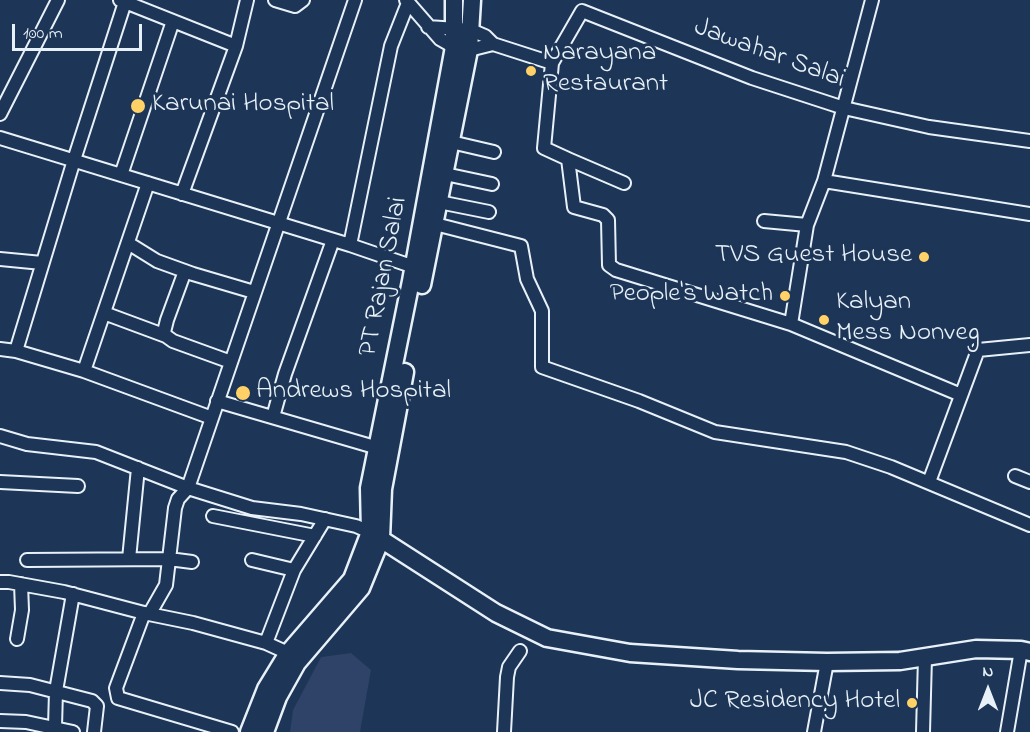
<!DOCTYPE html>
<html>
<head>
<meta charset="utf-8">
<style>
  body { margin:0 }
  #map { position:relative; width:1030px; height:732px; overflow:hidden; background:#1d3557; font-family:"Indie Flower",sans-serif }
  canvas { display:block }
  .north { position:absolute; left:958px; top:660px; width:60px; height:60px; -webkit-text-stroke:4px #1d3557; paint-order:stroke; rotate:0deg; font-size:16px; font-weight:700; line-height:24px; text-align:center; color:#e8f1f8 }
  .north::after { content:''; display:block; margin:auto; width:21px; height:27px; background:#e8f1f8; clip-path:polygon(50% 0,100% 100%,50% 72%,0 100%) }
  .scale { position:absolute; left:12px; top:24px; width:130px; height:27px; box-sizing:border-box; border:3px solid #e8f1f8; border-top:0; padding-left:8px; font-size:18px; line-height:21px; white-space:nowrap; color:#e8f1f8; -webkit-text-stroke:4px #1d3557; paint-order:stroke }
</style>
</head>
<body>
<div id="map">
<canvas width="1030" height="732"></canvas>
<div class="north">N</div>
<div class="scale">100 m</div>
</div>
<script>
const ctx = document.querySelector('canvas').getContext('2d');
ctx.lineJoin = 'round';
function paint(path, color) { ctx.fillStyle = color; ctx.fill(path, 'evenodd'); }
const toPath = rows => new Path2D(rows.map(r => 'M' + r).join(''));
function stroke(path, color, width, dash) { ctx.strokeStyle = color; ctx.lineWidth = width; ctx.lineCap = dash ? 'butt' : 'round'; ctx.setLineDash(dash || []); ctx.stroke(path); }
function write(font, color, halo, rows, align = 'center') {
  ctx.font = font + ' "Indie Flower",sans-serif'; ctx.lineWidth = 6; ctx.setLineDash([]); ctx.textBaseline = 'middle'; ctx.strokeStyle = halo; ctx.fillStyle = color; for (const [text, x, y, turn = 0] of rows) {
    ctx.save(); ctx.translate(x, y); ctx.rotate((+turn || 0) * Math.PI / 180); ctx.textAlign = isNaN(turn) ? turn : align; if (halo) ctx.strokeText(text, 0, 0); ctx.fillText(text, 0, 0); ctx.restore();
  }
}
paint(toPath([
  [351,653,371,670,360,732,290,732,293,710,321,657]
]), '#2e4367');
const minor = toPath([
  [120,0,236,46],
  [275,0,295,6,303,0],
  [406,0,440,39,454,47,469,50,493,44,552,63,582,11,752,78,844,108,929,127,1030,141],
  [428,27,471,30,485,36,493,44],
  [552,63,544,148,568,159,574,207,603,215,608,220,609,265,616,270,791,324,961,395],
  [0,114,58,0],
  [0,138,350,245,420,269],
  [451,142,494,152],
  [568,159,624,183],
  [445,174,492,184],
  [121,175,173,21],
  [824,181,1030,214],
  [182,194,236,46,247,0],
  [439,202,489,212],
  [764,221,807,225],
  [435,224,521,246,527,279,542,311,542,367,639,401,715,432,846,452,891,467,1030,525],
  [128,243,157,261,193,274,254,292],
  [350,245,391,46,408,3],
  [0,259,42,263],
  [185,271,167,320,164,332,166,336,173,341,231,362],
  [104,313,166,336],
  [791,324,807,225,824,181,872,0],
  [0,349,16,351,84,371,212,418],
  [16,351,74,160,125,2],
  [84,371,148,183],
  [217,401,378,448],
  [273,417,285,374,333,240],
  [0,436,27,444,96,452,188,488,252,508,301,514,356,526,370,532],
  [1015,476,1030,482],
  [0,482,78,486],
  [929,482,978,350,1030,345],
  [213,516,315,536],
  [129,559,138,468],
  [27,560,169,559,192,562],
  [252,560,294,570],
  [0,582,9,582,64,592,144,613,193,623,266,643,288,653,292,658],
  [144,613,116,688,118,698,232,732],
  [150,613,166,585,175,508,178,499,188,488,355,0],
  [17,639,22,610,21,584],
  [266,643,294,570,325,519],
  [0,683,30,685,92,701,97,706,94,732],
  [0,721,26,722,73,732],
  [55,727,56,691,73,594],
  [504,732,507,677,509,667,520,651],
  [814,732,827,662],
  [923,732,925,657],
  [1007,732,1021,650]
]);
const major = toPath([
  [422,285,469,50,472,0],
  [373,534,496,613,547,638,630,653,738,660,827,662,900,661,976,649,1021,650,1030,652],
  [249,732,266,689,288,653,352,579,370,532,369,488,411,281,454,47,454,0],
  [265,732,278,697,297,663,361,588,381,539,383,489,405,372]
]);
stroke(minor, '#e8f1f8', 16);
stroke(major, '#e8f1f8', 21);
stroke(minor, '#1d3557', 12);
stroke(major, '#1d3557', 16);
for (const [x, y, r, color] of [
  [531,71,6,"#ffd166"],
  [138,106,8,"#ffd166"],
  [924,257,6,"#ffd166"],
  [785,296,6,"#ffd166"],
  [824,320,6,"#ffd166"],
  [243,393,8,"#ffd166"],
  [912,703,6,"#ffd166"]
]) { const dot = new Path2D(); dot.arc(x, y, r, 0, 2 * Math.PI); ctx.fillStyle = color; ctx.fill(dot); stroke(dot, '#1d3557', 2); }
write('27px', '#e8f1f8', '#1d3557', [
  ["Narayana",543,55],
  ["Restaurant",543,86],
  ["Karunai Hospital",152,106],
  ["TVS Guest House",912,257,"right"],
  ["People's Watch",773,296,"right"],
  ["Kalyan",836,304],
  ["Mess Nonveg",836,335],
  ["Andrews Hospital",256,393],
  ["JC Residency Hotel",900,703,"right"]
], 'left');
write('27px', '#e8f1f8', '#1d3557', [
  ["Jawahar Salai",769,55,20],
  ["PT Rajan Salai",385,277,-79]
]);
</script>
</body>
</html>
